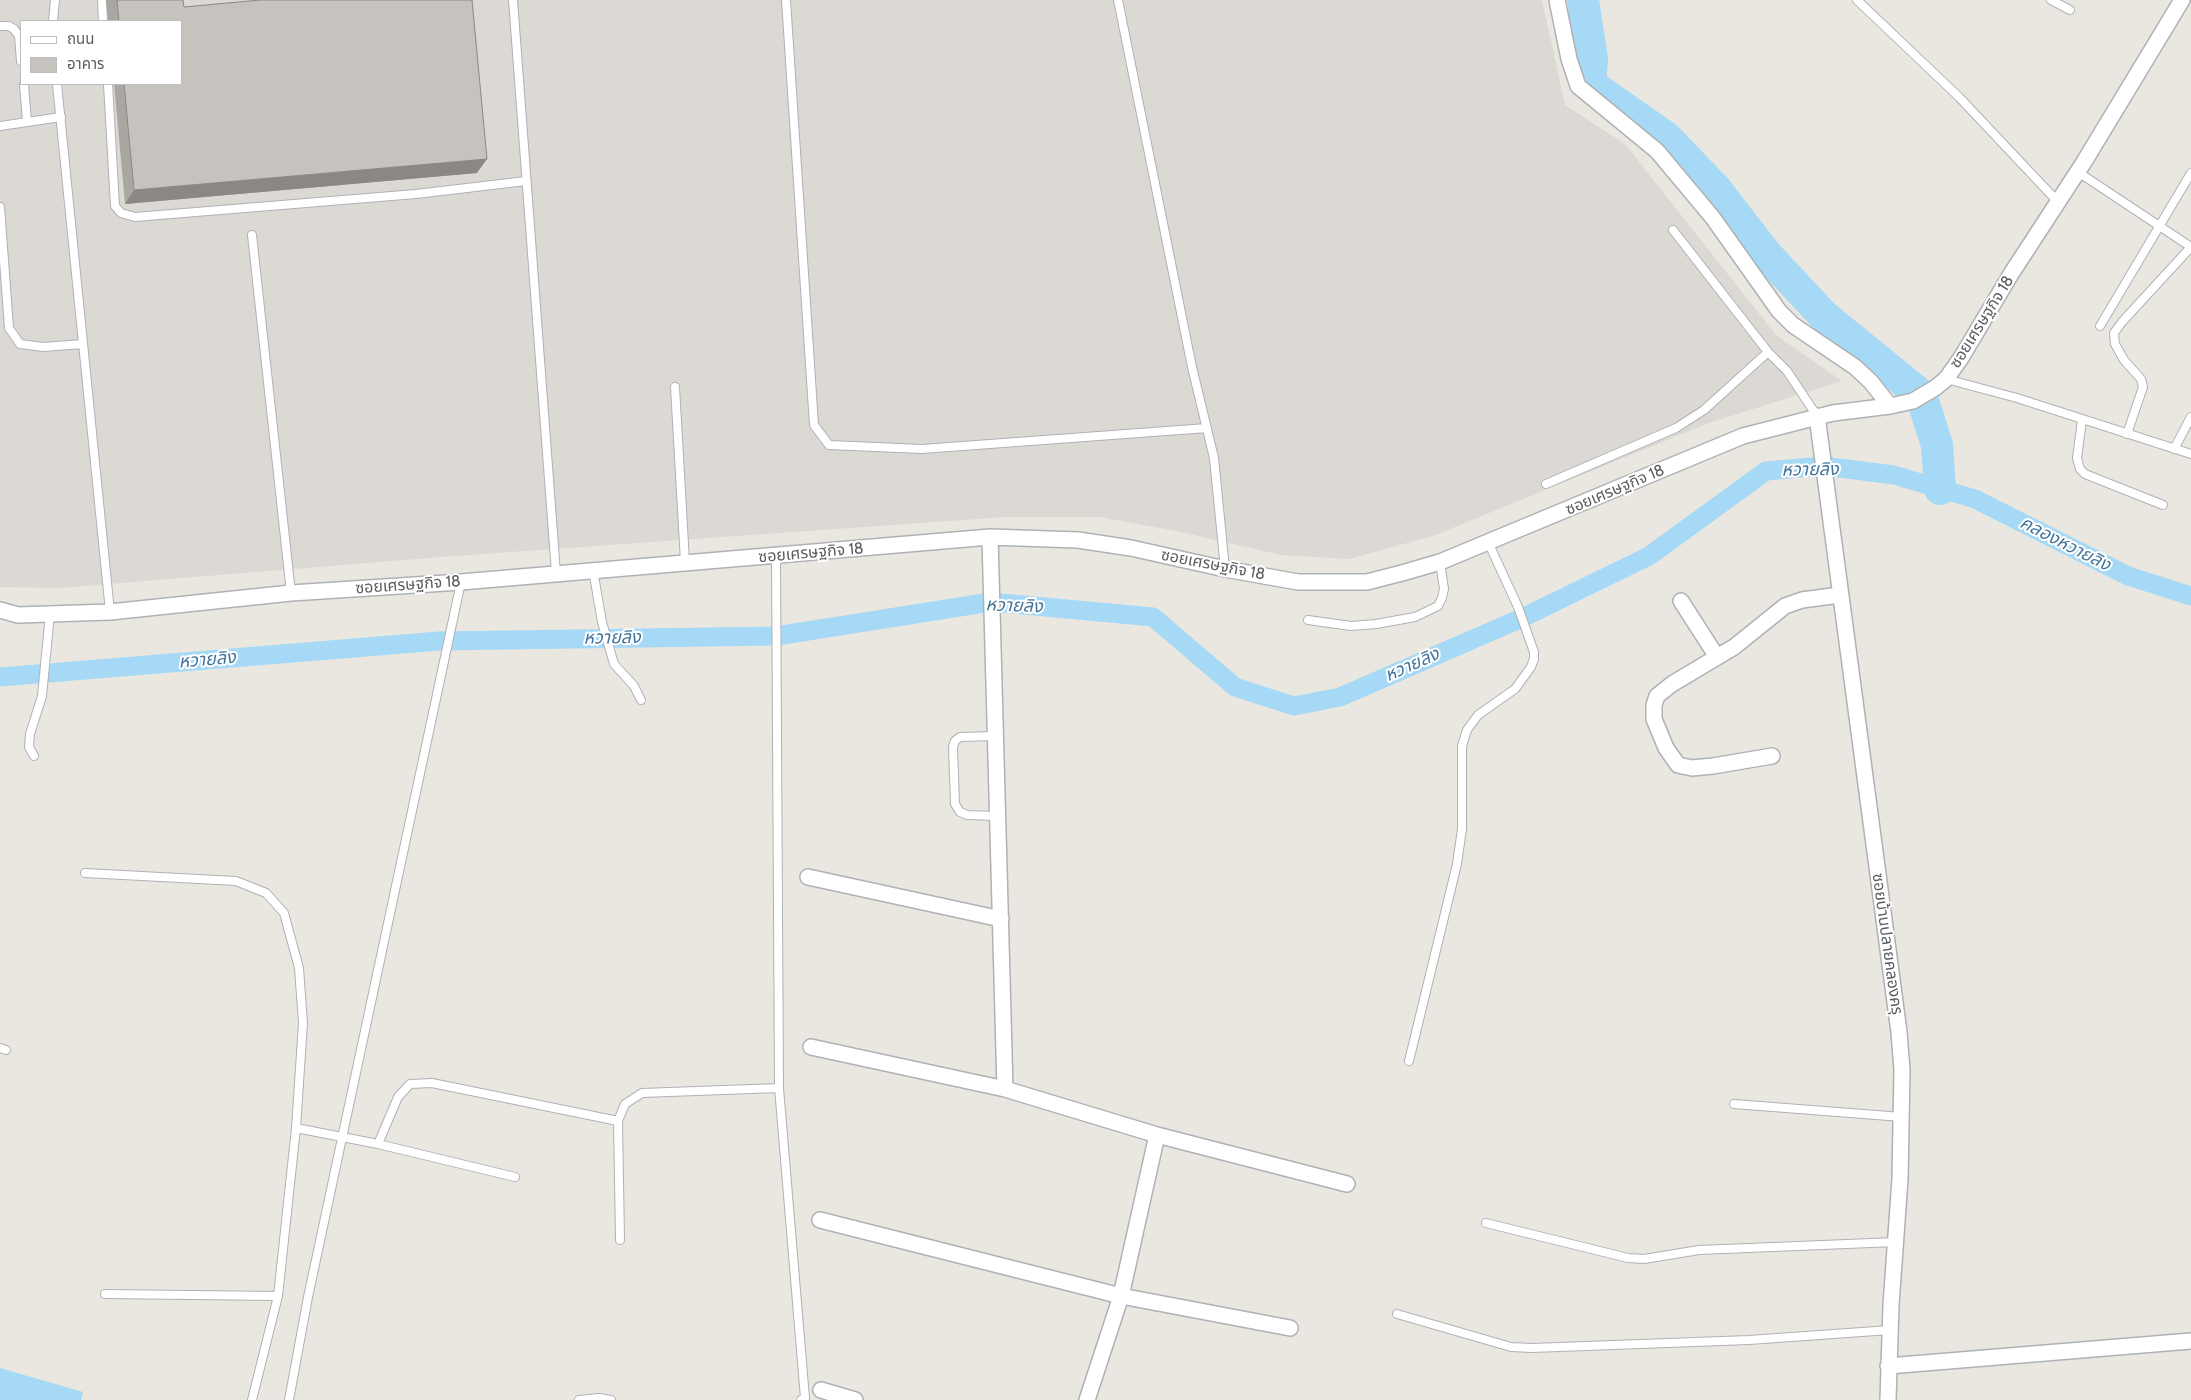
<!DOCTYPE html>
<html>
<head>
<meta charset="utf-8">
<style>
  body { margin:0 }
  #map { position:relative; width:2191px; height:1400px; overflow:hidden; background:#eae7e1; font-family:Cabin,"Noto Sans Thai",sans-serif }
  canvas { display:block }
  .legend { position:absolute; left:20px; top:20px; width:162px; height:65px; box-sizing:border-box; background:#fff; border:1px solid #bdbebf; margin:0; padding:6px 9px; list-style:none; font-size:15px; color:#595d60 }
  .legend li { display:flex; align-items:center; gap:10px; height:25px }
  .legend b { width:25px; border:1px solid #bdbebf }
</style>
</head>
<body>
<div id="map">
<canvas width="2191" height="1400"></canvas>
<ul class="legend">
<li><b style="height:6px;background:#fff"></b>ถนน</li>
<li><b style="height:14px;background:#c6c2bd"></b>อาคาร</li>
</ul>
</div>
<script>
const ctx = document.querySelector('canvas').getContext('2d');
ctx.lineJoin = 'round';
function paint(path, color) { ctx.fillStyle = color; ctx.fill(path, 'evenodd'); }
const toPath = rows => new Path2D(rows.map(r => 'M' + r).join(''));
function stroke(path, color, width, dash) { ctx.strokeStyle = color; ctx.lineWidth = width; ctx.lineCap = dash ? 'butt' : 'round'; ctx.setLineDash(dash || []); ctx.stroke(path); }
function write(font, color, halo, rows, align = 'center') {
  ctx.font = font + ' Cabin,"Noto Sans Thai",sans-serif'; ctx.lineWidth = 4; ctx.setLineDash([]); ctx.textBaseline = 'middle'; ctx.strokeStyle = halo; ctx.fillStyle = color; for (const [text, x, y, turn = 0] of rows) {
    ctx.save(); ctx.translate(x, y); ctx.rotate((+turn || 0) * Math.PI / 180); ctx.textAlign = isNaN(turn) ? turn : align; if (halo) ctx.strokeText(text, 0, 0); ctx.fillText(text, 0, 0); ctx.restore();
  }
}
paint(toPath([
  [0,0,1542,0,1565,105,1625,144,1776,335,1842,381,1709,423,1433,536,1349,559,1281,555,1176,531,1099,517,1005,517,441,557,60,588,0,587],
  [21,21,181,21,181,84,21,84]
]), '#dcd9d5');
paint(toPath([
  [0,1368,83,1392,81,1400,0,1400]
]), '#a6d9f5');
stroke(toPath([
  [0,677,439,641,776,636,991,602,1153,617,1235,687,1294,706,1340,697,1522,618,1649,556,1766,471,1823,466,1894,475,1975,499,2128,576,2191,596]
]), '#a6d9f5', 19);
stroke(toPath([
  [1583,0,1592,59,1590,84,1666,137,1715,188,1767,255,1824,316,1921,395,1937,445,1940,489]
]), '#a6d9f5', 32);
const service = toPath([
  [102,0,103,21],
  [513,0,556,573],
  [786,0,814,425,829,445,922,449,1207,428],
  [1118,0,1192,367,1214,458,1225,569],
  [1857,0,1959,97,2058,202],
  [2051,0,2070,10],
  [53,21,55,0],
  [0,26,9,26,14,29,19,36,21,61],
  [24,84,27,122],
  [57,84,110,612],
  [108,84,115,206,121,213,135,217,416,194,526,181],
  [0,126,61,117],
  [2078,172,2191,247],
  [0,207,9,328,20,344,43,347,83,344],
  [1673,230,1768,352,1787,371,1817,416],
  [252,235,291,593],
  [2100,326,2191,173],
  [1946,379,2017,398,2191,454],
  [675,387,685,562],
  [2082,420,2077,458,2080,469,2085,474,2163,505],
  [2127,434,2143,387,2141,379,2124,360,2115,344,2114,333,2122,322,2191,247],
  [2174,449,2191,417],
  [1546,484,1676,428,1704,410,1768,352],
  [776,556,779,1088,805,1398,801,1400],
  [593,570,602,622,614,664,634,686,641,700],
  [1308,620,1351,626,1376,624,1415,617,1438,606,1442,598,1444,589,1440,562],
  [995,736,960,737,955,741,953,747,955,804,960,812,967,815,997,816],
  [34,756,29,747,30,734,42,696,50,614],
  [85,873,236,881,266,893,284,913,299,968,303,1023,296,1128,278,1296,105,1294],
  [0,1048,6,1050],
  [1409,1061,1457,864,1462,829,1462,746,1467,730,1478,715,1515,689,1531,667,1534,659,1534,652,1518,607,1488,542],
  [1734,1104,1902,1117],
  [618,1121,625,1104,642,1093,779,1088],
  [296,1128,378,1144,398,1097,410,1084,432,1083,618,1121,620,1240],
  [378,1144,515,1177],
  [1486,1223,1628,1258,1644,1259,1699,1250,1896,1242],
  [1397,1314,1511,1347,1532,1348,1749,1340,1890,1330],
  [252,1400,278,1296],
  [289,1400,308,1297,461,582],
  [579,1400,599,1398,611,1400]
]);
const minor = toPath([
  [1557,0,1569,59,1578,86,1657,151,1713,218,1779,311,1793,325,1855,367,1871,382,1890,406],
  [1817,416,1899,1032,1902,1070,1900,1179,1891,1305,1888,1400],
  [990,537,1005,1089],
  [1681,601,1717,657],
  [0,610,18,615,110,612,291,593,461,582,990,537,1078,540,1131,548,1225,569,1298,582,1367,582,1402,573,1440,562,1488,542,1743,436,1833,413,1890,406,1913,401,1935,388,1946,379,1961,358,2011,274,2084,162,2182,0],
  [1772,756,1713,766,1692,768,1678,765,1666,748,1654,719,1654,705,1657,696,1672,684,1734,647,1785,606,1802,600,1840,595],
  [808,877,1001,919],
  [811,1047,1005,1089,1157,1135,1347,1184],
  [820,1220,1121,1296,1290,1328],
  [1888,1366,2191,1341],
  [821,1390,855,1400],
  [1087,1400,1121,1296,1157,1135]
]);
stroke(service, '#aeb2b5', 10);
stroke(minor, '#aeb2b5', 18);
stroke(service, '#fff', 8);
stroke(minor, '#fff', 15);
paint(toPath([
  [106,0,183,0,184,7,477,173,125,204,114,84,181,84,181,21,108,21]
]), '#aaa7a3');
paint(toPath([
  [487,159,477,173,125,204,134,190]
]), '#8b8884');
const building = toPath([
  [117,0,183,0,184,7,260,0,472,0,487,159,134,190,124,84,181,84,181,21,119,21,117,0]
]);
paint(building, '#c6c2bd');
stroke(building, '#8b8884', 1);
write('16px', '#595d60', '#fff', [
  ["ซอยเศรษฐกิจ 18",1982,322,-58],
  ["ซอยเศรษฐกิจ 18",1615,490,-23],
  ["ซอยเศรษฐกิจ 18",811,553,-5],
  ["ซอยเศรษฐกิจ 18",1213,565,11],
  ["ซอยเศรษฐกิจ 18",408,585,-4],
  ["ซอยบ้านปลายคลองครุ",1887,944,82]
]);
write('italic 18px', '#44769c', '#fff', [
  ["หวายลิง",1810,470,-1],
  ["คลองหวายลิง",2065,544,27],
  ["หวายลิง",1014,606,2],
  ["หวายลิง",612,638,-1],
  ["หวายลิง",207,660,-5],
  ["หวายลิง",1412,665,-24]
]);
</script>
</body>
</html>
